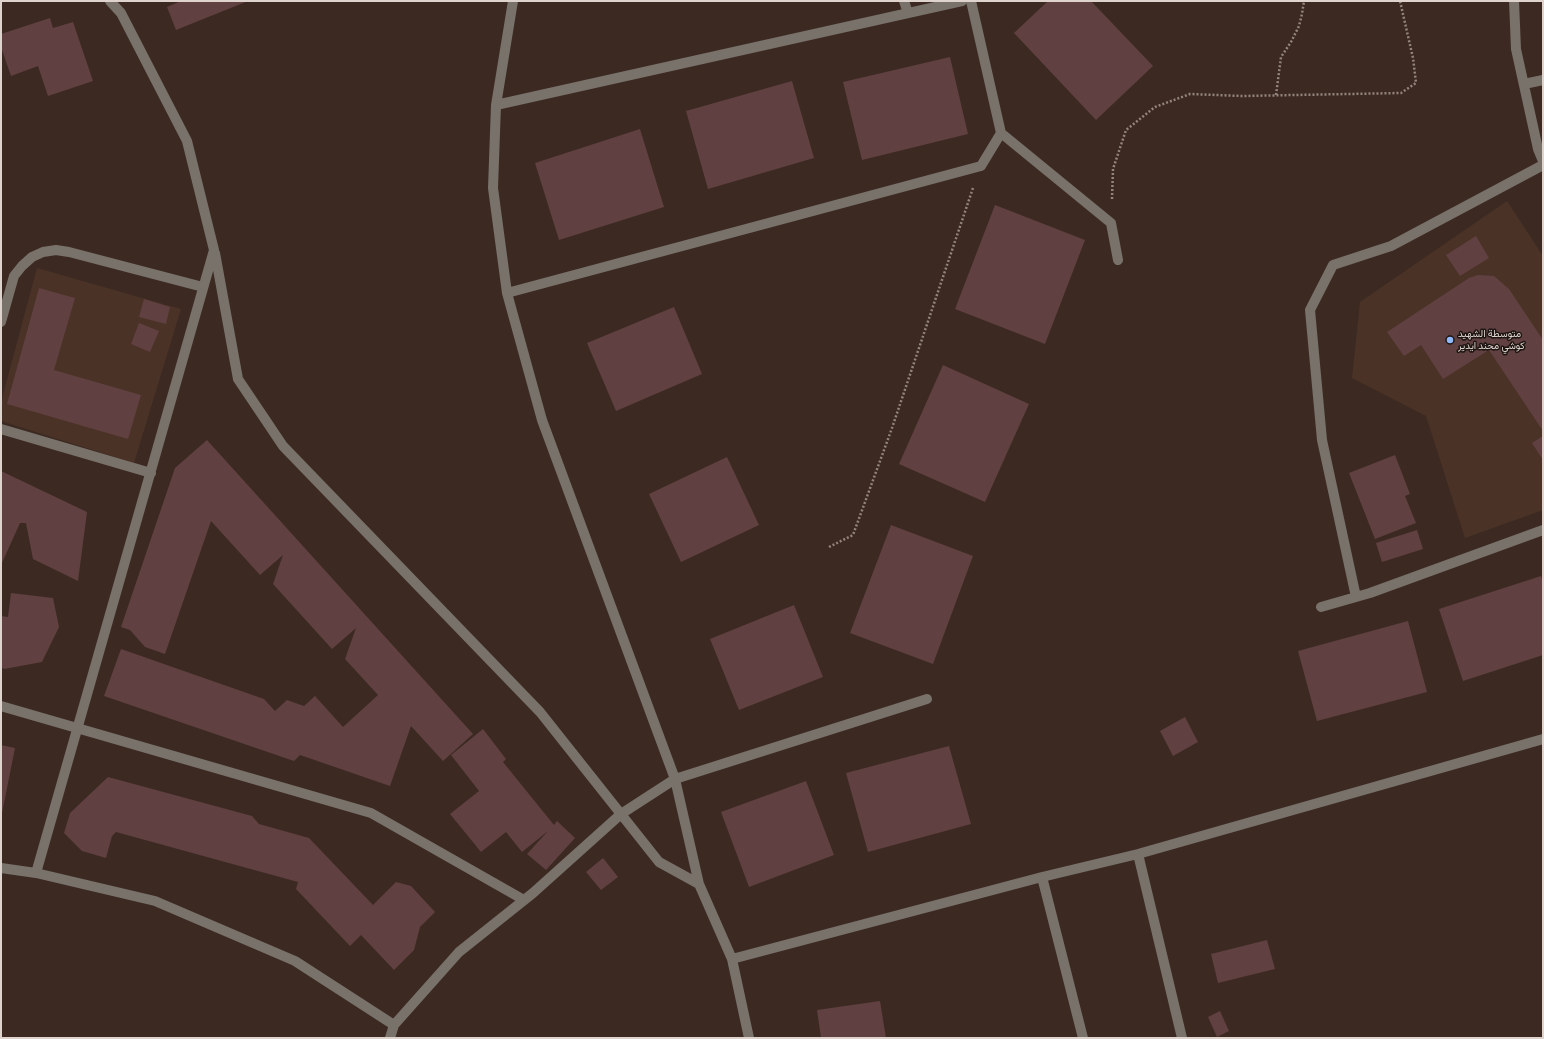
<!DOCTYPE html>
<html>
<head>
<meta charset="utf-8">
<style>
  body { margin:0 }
  #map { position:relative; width:1544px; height:1039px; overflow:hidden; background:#3c2a22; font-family:"Roboto Condensed",sans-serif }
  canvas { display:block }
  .frame { position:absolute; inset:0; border:2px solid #dfd3ce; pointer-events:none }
</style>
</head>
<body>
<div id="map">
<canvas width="1544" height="1039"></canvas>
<div class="frame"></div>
</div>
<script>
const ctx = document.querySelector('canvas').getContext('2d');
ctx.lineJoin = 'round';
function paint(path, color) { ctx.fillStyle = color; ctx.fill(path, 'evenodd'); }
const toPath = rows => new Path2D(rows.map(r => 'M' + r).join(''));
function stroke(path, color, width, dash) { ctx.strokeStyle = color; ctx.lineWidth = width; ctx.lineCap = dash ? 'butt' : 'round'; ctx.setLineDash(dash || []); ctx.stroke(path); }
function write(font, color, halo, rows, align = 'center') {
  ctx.font = font + ' "Roboto Condensed",Vazirmatn,sans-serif'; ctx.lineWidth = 3; ctx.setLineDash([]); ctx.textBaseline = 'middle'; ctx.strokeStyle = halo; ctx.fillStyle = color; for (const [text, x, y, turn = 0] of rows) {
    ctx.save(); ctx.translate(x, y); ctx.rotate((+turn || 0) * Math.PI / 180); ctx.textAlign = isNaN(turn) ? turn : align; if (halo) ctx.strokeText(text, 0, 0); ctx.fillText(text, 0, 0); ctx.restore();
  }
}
paint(toPath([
  [1507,201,1543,256,1543,510,1465,538,1426,416,1352,378,1360,302],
  [37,268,181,309,134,463,1,421,1,402]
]), '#4a3226');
paint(toPath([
  [181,1,248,1,176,30,167,7],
  [1048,1,1091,1,1153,66,1096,120,1014,33],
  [50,18,53,28,73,22,93,81,48,96,38,66,11,76,1,47,1,34],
  [950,57,968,134,862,160,843,82],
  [792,81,814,158,708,189,686,111],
  [640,129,664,207,559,240,535,163],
  [995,205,1085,240,1045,344,955,309],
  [1476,236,1489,258,1460,276,1446,255],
  [1478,275,1494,276,1509,289,1543,340,1543,431,1489,350,1443,379,1421,345,1404,356,1387,332,1469,278],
  [39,288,75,298,54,370,141,395,128,439,7,404],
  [144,299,170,307,166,324,139,317],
  [674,307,702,374,616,411,587,343],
  [139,323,159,331,150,352,131,344],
  [943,365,1029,404,985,502,899,464],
  [1543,436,1543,460,1532,443],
  [207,440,473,734,443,761,411,726,390,786,300,755,294,761,104,696,121,649,264,699,275,711,287,700,304,706,315,696,343,727,378,695,345,659,356,628,332,649,273,584,283,555,260,575,211,521,165,654,145,647,130,630,121,627,175,468],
  [1395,455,1410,494,1405,496,1416,523,1375,539,1349,473],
  [727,457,759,525,681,562,649,494],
  [1,471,87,512,78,581,33,559,26,523,20,523,1,565],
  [891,525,973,556,933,664,850,633],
  [1417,530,1423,549,1382,562,1376,543],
  [1541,576,1543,582,1543,655,1463,681,1439,609],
  [11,593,53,598,59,627,42,662,4,669,1,667,1,616,8,617],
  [794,605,823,677,739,710,710,639],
  [1408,621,1427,692,1317,721,1298,651],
  [1185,717,1198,742,1173,756,1160,731],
  [483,729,506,759,503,762,554,825,557,821,575,838,546,870,527,854,548,831,522,852,506,832,481,852,450,814,479,791,451,755],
  [1,745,15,748,2,813,1,813],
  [949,746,971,824,868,852,846,773],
  [108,777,252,816,259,824,309,838,373,905,396,882,411,886,435,912,420,927,414,950,394,970,361,935,350,946,296,889,298,882,116,832,112,836,106,858,82,851,64,833,70,813],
  [806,781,834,855,749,887,721,812],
  [603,858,618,877,601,890,586,872],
  [1267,940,1275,969,1218,983,1211,954],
  [880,1001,886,1038,821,1038,817,1010],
  [1220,1011,1229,1031,1217,1037,1208,1017]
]), '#604041');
stroke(toPath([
  [1276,95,1281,57,1291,42,1299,26,1302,14,1304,1],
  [1112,199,1113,169,1126,130,1155,107,1190,94,1242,96,1401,93,1416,83,1413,58,1400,1],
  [829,547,853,535,892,428,973,188]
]), '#93847e', 2.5, [2, 2]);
stroke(toPath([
  [513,1,496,105,493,188,507,293,542,420,675,779,699,884,732,959,749,1038],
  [904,1,908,13],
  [1514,1,1516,49,1538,149,1543,161],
  [1524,84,1543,80],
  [496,105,962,1],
  [1001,133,1111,223,1118,260],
  [215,253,238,379,283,446,540,712,659,862,699,884],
  [507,293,981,166,1001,133,971,1],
  [1,322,14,276,22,266,32,257,43,252,56,250,69,252,203,287],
  [1,429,151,473],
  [1356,597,1322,440,1310,310,1333,265,1391,246,1543,165],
  [1321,607,1370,593,1543,530],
  [1,706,371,813,524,900],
  [1138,854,1182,1038],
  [1,868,36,873,155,901,295,961,394,1025],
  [36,873,214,250,187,141,121,13,110,1],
  [1042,877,1083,1038],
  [732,959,1042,877,1138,854,1543,739],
  [390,1038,394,1025,459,952,533,893,621,814,675,779,927,699]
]), '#78726b', 10);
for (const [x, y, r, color] of [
  [1450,340,4,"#8fb8fd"]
]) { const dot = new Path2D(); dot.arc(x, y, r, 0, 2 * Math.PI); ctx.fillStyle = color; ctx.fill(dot); stroke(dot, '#1d1511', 1.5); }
write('10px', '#dfd3ce', '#1d1511', [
  ["متوسطة الشهيد",1458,334],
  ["كوشي محند ايدير",1458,346]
], 'left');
</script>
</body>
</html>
